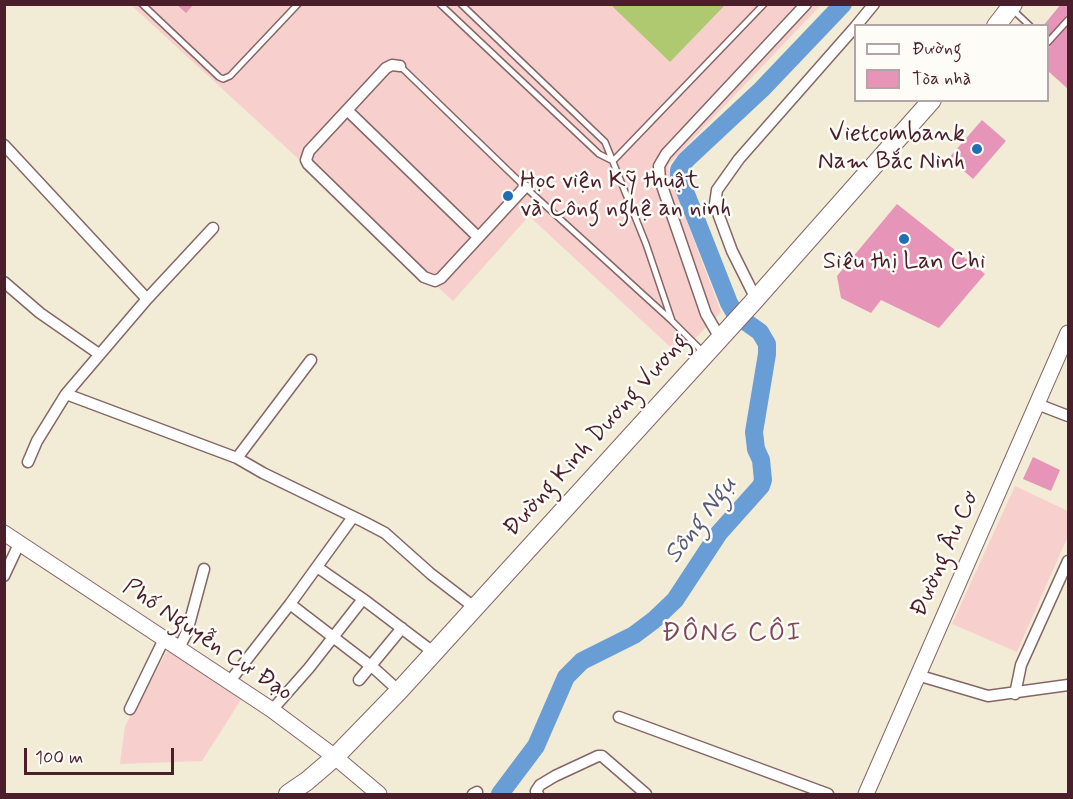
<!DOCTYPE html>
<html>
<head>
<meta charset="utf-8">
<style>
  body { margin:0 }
  #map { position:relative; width:1073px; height:799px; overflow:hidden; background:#f2ebd5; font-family:Mynerve,sans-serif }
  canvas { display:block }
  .frame { position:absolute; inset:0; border:6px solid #4a1f2b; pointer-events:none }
  .legend { position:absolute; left:854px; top:24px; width:195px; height:78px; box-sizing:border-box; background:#fdfcf7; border:2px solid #b5a4a5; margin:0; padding:8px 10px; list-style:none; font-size:18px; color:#4a1f2b }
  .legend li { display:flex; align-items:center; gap:12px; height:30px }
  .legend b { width:30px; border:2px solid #b5a4a5 }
  .scale { position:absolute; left:24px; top:748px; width:150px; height:27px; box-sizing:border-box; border:3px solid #4a1f2b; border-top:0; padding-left:8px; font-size:18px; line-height:21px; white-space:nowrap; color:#4a1f2b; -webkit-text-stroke:4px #fdfcf7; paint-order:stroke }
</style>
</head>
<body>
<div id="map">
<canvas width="1073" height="799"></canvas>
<div class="frame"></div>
<ul class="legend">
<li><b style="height:8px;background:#fff"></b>Đường</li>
<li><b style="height:16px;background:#e694b8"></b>Tòa nhà</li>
</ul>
<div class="scale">100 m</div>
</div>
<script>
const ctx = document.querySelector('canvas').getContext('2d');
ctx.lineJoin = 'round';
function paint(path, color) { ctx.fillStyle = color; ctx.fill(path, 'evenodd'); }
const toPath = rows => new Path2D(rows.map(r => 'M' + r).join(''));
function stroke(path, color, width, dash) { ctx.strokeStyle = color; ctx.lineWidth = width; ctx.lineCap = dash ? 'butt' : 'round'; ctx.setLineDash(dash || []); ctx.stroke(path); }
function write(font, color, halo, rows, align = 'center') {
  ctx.font = font + ' Mynerve,sans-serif'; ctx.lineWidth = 5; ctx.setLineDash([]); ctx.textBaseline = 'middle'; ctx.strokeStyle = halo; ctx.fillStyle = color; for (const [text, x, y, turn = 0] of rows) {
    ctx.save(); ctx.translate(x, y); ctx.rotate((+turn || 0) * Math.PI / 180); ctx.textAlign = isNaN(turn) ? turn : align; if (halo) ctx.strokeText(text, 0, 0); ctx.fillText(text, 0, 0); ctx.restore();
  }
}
paint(toPath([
  [131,5,821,5,668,165,670,177,721,312,679,355,529,216,453,301],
  [1015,486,1068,511,1068,536,1017,652,952,624],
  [170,646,244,695,202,761,120,764,125,726]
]), '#f7d0cd');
paint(toPath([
  [611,5,725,5,670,62]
]), '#aec970');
stroke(toPath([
  [500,794,536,746,566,677,582,661,634,635,654,620,675,600,719,533,761,486,763,480,761,460,756,449,754,432,767,354,767,344,760,332,736,315,729,303,679,176,679,170,686,160,762,89,843,4]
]), '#699dd5', 18);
paint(toPath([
  [176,4,194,4,186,13],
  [1061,4,1068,4,1068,89,1048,71,1048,26,1043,26],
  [982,120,1006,141,973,179,949,158],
  [897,204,985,274,939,328,881,300,871,313,841,298,837,276],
  [1033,457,1060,470,1051,491,1023,479]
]), '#e694b8');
const lane = toPath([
  [142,4,219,77,223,79,230,76,298,4],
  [440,4,599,154,613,161,764,4],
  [461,4,605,142,646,244,672,321,704,353],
  [1012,9,1030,26],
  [1048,42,1068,20],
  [400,66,525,187,671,320]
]);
const street = toPath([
  [856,26,874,4],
  [400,66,392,65,386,68,309,151,306,160,308,164,424,277,435,281,441,278,525,187],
  [347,110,478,237],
  [4,145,147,299],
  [4,282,40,313,99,354],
  [756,299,732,251,719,216,715,204,717,190,739,159,856,26],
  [720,338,706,314,660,180,659,166,666,154,806,4],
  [66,394,237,458,263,473,364,522,385,533,431,574,474,607],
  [1037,404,1068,416],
  [237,458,311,360],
  [28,462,37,441,66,394,147,299,213,228],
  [317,567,363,599],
  [4,576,19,544],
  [290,604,376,670,399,691],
  [179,648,187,632,204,569],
  [917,675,988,696,1068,685],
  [359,680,402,628],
  [230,681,290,604,353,517],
  [1015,694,1021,665,1068,561],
  [130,709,164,639],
  [272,710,309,668,363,599,433,652],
  [619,717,828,794],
  [473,794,477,792],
  [538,794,536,791,540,785,555,776,598,756,602,756,646,794]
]);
const secondary = toPath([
  [4,533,272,710,335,757,379,794],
  [866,794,1068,333]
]);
const highway = toPath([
  [996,26,1013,4],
  [288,794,307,781,335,757,399,691,754,301,932,100]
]);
stroke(lane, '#856666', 8);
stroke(street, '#856666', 13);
stroke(secondary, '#856666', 17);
stroke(highway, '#856666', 20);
stroke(lane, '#fff', 5);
stroke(street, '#fff', 10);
stroke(secondary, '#fff', 15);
stroke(highway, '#fff', 18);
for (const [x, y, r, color] of [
  [977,149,6,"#1f6fb2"],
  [508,196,6,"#1f6fb2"],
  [904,239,6,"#1f6fb2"]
]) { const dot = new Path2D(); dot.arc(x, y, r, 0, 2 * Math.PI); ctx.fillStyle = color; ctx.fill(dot); stroke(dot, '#fdfcf7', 2); }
write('24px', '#4a1f2b', '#fdfcf7', [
  ["Vietcombank",965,135],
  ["Nam Bắc Ninh",965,163],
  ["Học viện Kỹ thuật",520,182,"left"],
  ["và Công nghệ an ninh",520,210,"left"],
  ["Siêu thị Lan Chi",904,263,"center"]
], 'right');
write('24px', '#4a1f2b', '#fdfcf7', [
  ["Đường Kinh Dương Vương",597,436,-48],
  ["Đường Âu Cơ",946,554,-66],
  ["Phố Nguyễn Cư Đạo",207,641,34]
]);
write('italic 26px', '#585877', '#fdfcf7', [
  ["Sông Ngụ",702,520,-53]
]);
ctx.letterSpacing = '1.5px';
write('27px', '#81485c', '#fdfcf7', [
  ["ĐÔNG CÔI",732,634]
]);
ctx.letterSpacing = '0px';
</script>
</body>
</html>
